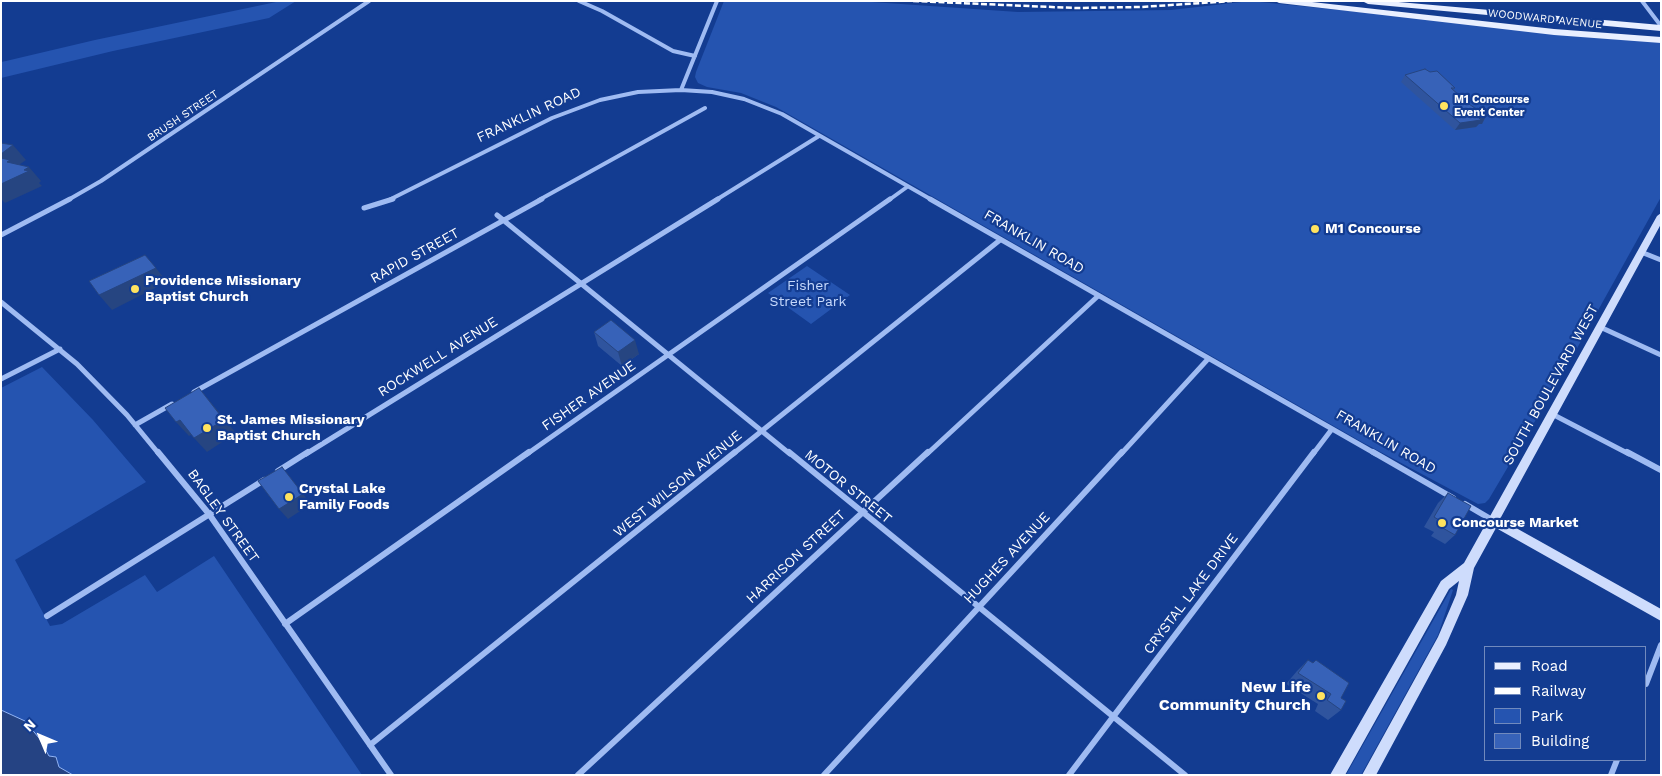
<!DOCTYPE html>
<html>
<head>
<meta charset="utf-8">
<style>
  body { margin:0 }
  #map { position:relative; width:1662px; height:776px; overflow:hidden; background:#133c91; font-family:"Work Sans",sans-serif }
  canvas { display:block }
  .frame { position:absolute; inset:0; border:2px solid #fff; pointer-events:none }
  .legend { position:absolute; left:1484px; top:646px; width:162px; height:115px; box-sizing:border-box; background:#133c91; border:1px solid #718abd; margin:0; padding:6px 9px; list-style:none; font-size:15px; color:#fff }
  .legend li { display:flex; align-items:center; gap:10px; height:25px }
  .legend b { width:25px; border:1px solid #718abd }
  .north { position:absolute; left:15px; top:711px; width:50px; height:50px; -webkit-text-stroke:4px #133c91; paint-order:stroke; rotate:315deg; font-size:14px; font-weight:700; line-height:20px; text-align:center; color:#fff }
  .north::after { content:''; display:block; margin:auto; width:18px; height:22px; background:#fff; clip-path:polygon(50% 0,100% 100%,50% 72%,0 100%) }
</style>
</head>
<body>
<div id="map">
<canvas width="1662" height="776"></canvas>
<div class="frame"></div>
<ul class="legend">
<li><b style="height:6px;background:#e9efff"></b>Road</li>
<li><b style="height:6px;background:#fff"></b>Railway</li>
<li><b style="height:14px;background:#2554b0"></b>Park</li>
<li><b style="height:14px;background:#3762b8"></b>Building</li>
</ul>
<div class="north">N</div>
</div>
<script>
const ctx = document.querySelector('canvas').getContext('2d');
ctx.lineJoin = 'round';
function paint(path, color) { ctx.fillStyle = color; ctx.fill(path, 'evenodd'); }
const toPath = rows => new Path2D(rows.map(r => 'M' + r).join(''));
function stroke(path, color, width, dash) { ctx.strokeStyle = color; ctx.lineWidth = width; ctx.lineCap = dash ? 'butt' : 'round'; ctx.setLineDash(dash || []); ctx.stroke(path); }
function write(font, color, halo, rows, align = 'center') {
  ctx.font = font + ' "Work Sans",sans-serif'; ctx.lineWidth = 4.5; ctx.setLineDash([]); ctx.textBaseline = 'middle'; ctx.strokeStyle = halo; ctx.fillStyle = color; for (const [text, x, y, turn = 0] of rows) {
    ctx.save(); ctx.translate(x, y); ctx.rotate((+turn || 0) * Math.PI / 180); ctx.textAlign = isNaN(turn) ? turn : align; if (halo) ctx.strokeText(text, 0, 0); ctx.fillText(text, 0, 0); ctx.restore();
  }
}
paint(toPath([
  [281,1,296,1,269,18,113,51,1,78,1,62,6,61,95,40],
  [724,1,857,1,1018,12,1171,10,1250,1,1661,42,1661,197,1561,377,1489,499,1485,503,1478,504,1360,441,776,107,741,93,707,87,698,83,695,77,696,72],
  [807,266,850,295,811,324,768,293],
  [42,367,93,420,146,482,15,560,50,626,62,624,145,575,157,592,214,556,362,775,73,775,59,767,57,759,49,756,39,738,1,710,1,388],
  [1451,589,1453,590,1438,635,1361,775,1346,775]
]), '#2554b0');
const water = toPath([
  [1,710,25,721,39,738,49,756,56,757,59,767,73,775,1,775,1,710]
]);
paint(water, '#254383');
stroke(water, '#91b4f5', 1);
stroke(toPath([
  [579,1,602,11,673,51,695,56],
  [1642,1,1661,26],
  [681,90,717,1],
  [68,200,101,181,369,1],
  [389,200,552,118,600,100,638,92,681,90,712,92,744,99,782,114,932,200],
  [539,200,705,108],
  [716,200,819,136],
  [889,200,907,187]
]), '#9fbbf2', 4);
stroke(toPath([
  [930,199,1376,454],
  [364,208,393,199],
  [497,215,790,454],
  [1,235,70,199],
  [1641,252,1661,260],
  [1,302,77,364,127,415,159,454],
  [1600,327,1661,355],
  [1,379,60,349],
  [194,392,542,199],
  [1552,414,1629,454],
  [135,425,172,404],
  [306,454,718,199],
  [527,454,890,199],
  [733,454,1000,240],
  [927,454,1098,296],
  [1121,454,1208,359],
  [1313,454,1332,429]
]), '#9fbbf2', 5);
stroke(toPath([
  [158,452,209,514,391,775],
  [789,452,1185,775],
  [1373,452,1453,498],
  [1627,452,1661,470],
  [278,471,308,452],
  [1465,504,1494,521],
  [47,616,264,480],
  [285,624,529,452],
  [1646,684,1661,645],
  [370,745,735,452],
  [578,775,928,452],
  [824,775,1122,452],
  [1069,775,1314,452],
  [1611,775,1617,760]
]), '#9fbbf2', 6);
paint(toPath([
  [1661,213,1661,224,1500,519,1661,609,1661,621,1496,528,1474,568,1468,595,1446,645,1376,775,1362,775,1438,637,1456,595,1459,581,1449,589,1345,775,1330,775,1441,581,1464,563,1657,216,1661,213]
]), '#cedcfc');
paint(toPath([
  [1275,1,1303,1,1554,29,1661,37,1661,43,1554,35,1279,3,1275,1],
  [1387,1,1661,25,1661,31,1368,4,1364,2,1387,1]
]), '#e9efff');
stroke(toPath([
  [913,1,1075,8,1141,7,1232,1]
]), '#fff', 2.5, [6, 2.5]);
paint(toPath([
  [1405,75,1455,88,1453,90,1469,104,1486,116,1482,124,1479,124,1476,127,1455,130,1401,82],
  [594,332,639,354,622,366,598,346],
  [1448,493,1455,535,1445,544,1431,536,1434,532,1424,527,1438,503],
  [1308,660,1312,663,1316,660,1341,698,1341,710,1328,720,1315,711,1318,704,1286,684,1297,671]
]), '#2f549e');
paint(toPath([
  [1486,116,1482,124,1479,124,1476,127,1455,130,1460,123,1478,117],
  [13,145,26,160,16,167,24,170,29,167,41,181,39,183,42,186,5,203,1,199,1,154],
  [156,268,167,282,112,310,99,295],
  [635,340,639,354,622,366,618,352],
  [199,388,236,433,207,452,194,438],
  [180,420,193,434,189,436,176,422],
  [282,467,311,504,288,519,279,509]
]), '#264581');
const building = toPath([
  [1425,69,1430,72,1437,71,1455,88,1451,88,1469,104,1486,116,1478,117,1481,120,1460,123,1405,75,1425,69],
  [1,143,13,145,1,154,1,143],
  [1,158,10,160,7,162,29,167,24,170,29,171,1,184,1,158],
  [145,255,156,268,99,295,89,281,145,255],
  [611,320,635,340,618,352,594,332,611,320],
  [199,388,224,420,194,438,180,420,176,422,165,408,199,388],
  [282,467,303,494,279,509,258,481,282,467],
  [1448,493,1471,506,1455,535,1441,527,1444,523,1434,517,1448,493],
  [1308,660,1313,663,1316,660,1349,683,1341,698,1346,701,1341,710,1327,700,1331,694,1298,673,1308,660]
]);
paint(building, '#3762b8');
stroke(building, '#264581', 1);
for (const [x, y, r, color] of [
  [1444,106,5,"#ffe35f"],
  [1315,229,5,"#ffe35f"],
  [135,289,5,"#ffe35f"],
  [207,428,5,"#ffe35f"],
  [289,497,5,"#ffe35f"],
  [1442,523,5,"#ffe35f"],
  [1321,696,5,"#ffe35f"]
]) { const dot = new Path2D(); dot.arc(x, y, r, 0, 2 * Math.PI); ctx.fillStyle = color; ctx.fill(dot); stroke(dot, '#133c91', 2); }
write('11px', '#fff', '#133c91', [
  ["WOODWARD AVENUE",1545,19,6],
  ["BRUSH STREET",183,116,-34]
]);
write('bold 11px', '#fff', '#133c91', [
  ["M1 Concourse",1454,100],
  ["Event Center",1454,113]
], 'left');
write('14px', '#fff', '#133c91', [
  ["FRANKLIN ROAD",529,115,-25],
  ["FRANKLIN ROAD",1034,242,30],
  ["RAPID STREET",415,256,-29],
  ["ROCKWELL AVENUE",438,357,-32],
  ["SOUTH BOULEVARD WEST",1551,385,-61],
  ["FISHER AVENUE",589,396,-35],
  ["FRANKLIN ROAD",1386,442,30],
  ["WEST WILSON AVENUE",678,484,-39],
  ["MOTOR STREET",848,487,39],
  ["BAGLEY STREET",223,516,54],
  ["HARRISON STREET",796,557,-43],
  ["HUGHES AVENUE",1007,558,-47],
  ["CRYSTAL LAKE DRIVE",1191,594,-53]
]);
write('bold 14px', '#fff', '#133c91', [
  ["M1 Concourse",1325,229],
  ["Providence Missionary",145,281],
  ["Baptist Church",145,297],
  ["St. James Missionary",217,420],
  ["Baptist Church",217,436],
  ["Crystal Lake",299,489],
  ["Family Foods",299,505],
  ["Concourse Market",1452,523]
], 'left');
write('14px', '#c6d9fc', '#133c91', [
  ["Fisher",808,286],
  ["Street Park",808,302]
]);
write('bold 16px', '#fff', '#133c91', [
  ["New Life",1311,687],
  ["Community Church",1311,705]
], 'right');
</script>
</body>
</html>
